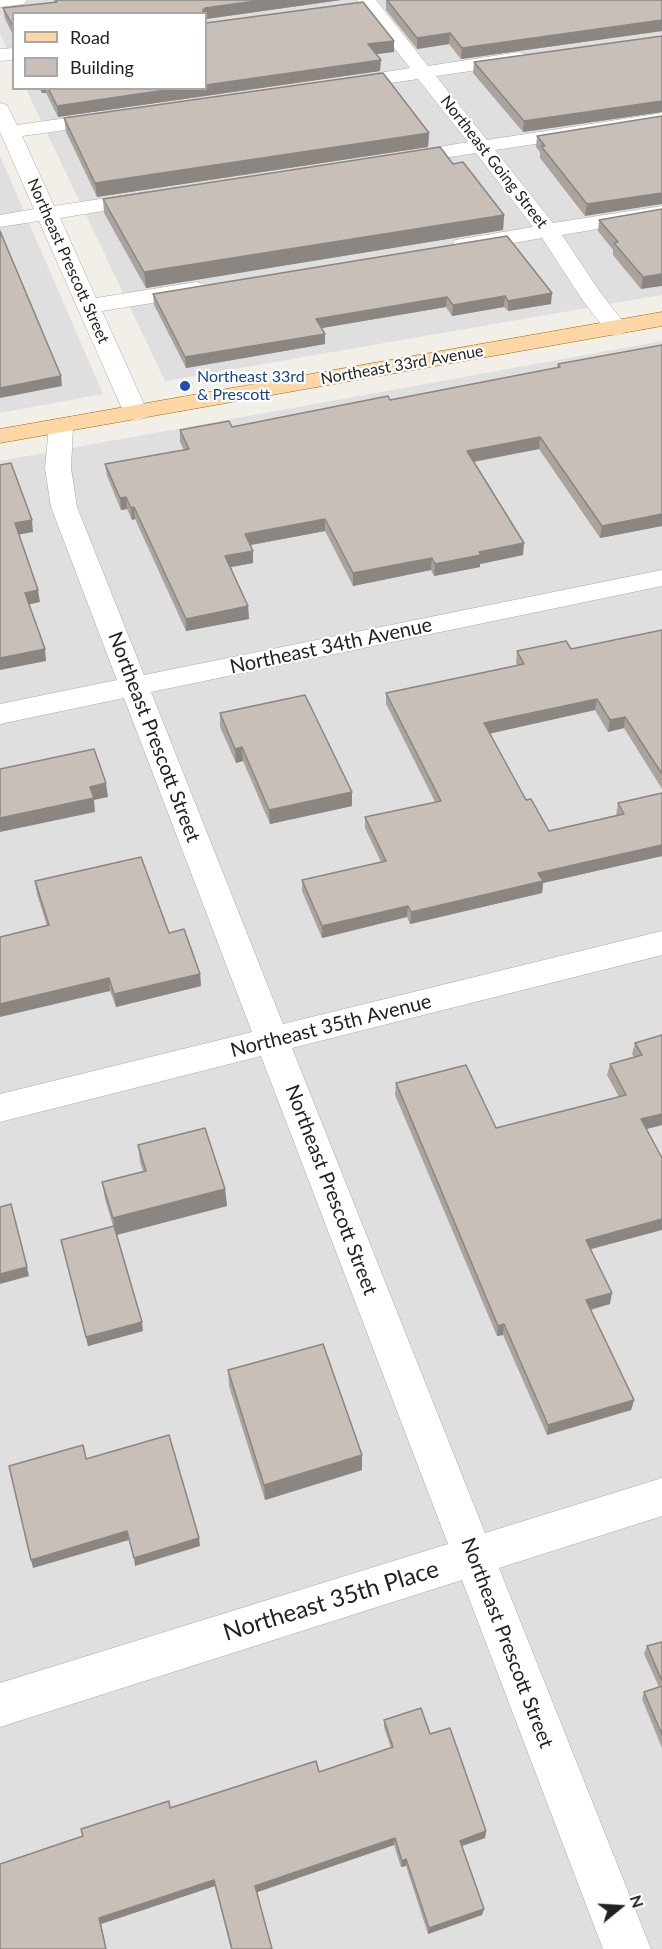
<!DOCTYPE html>
<html>
<head>
<meta charset="utf-8">
<style>
  body { margin:0 }
  #map { position:relative; width:662px; height:1949px; overflow:hidden; background:#f2efe9; font-family:Lato,sans-serif }
  canvas { display:block }
  .legend { position:absolute; left:12px; top:12px; width:195px; height:78px; box-sizing:border-box; background:#fff; border:2px solid #a7a7a7; margin:0; padding:8px 10px; list-style:none; font-size:18px; color:#222 }
  .legend li { display:flex; align-items:center; gap:12px; height:30px }
  .legend b { width:30px; border:2px solid #a7a7a7 }
  .north { position:absolute; left:590px; top:1877px; width:60px; height:60px; -webkit-text-stroke:4px #fff; paint-order:stroke; rotate:72deg; font-size:16px; font-weight:700; line-height:24px; text-align:center; color:#222 }
  .north::after { content:''; display:block; margin:auto; width:21px; height:27px; background:#222; clip-path:polygon(50% 0,100% 100%,50% 72%,0 100%) }
</style>
</head>
<body>
<div id="map">
<canvas width="662" height="1949"></canvas>
<ul class="legend">
<li><b style="height:8px;background:#fcd6a4"></b>Road</li>
<li><b style="height:16px;background:#c7bfb8"></b>Building</li>
</ul>
<div class="north">N</div>
</div>
<script>
const ctx = document.querySelector('canvas').getContext('2d');
ctx.lineJoin = 'round';
function paint(path, color) { ctx.fillStyle = color; ctx.fill(path, 'evenodd'); }
const toPath = rows => new Path2D(rows.map(r => 'M' + r).join(''));
function stroke(path, color, width, dash) { ctx.strokeStyle = color; ctx.lineWidth = width; ctx.lineCap = dash ? 'butt' : 'round'; ctx.setLineDash(dash || []); ctx.stroke(path); }
function write(font, color, halo, rows, align = 'center') {
  ctx.font = font + ' Lato,sans-serif'; ctx.lineWidth = 4.5; ctx.setLineDash([]); ctx.textBaseline = 'middle'; ctx.strokeStyle = halo; ctx.fillStyle = color; for (const [text, x, y, turn = 0] of rows) {
    ctx.save(); ctx.translate(x, y); ctx.rotate((+turn || 0) * Math.PI / 180); ctx.textAlign = isNaN(turn) ? turn : align; if (halo) ctx.strokeText(text, 0, 0); ctx.fillText(text, 0, 0); ctx.restore();
  }
}
paint(toPath([
  [0,0,662,0,662,295,165,381,26,89,206,88,206,14,14,14,13,62,0,34],
  [0,156,103,394,0,413],
  [662,341,662,1949,0,1949,0,461]
]), '#e0dfdf');
const minor = toPath([
  [0,0,27,0,24,4,0,7,0,0],
  [357,0,376,0,428,66,519,52,526,54,529,58,526,62,519,64,436,76,487,140,662,113,662,125,495,150,553,223,662,206,662,218,562,235,600,292,628,328,624,333,616,335,608,333,583,301,542,238,463,252,455,250,452,245,455,240,533,227,476,153,399,165,392,163,389,159,392,155,468,142,418,79,342,90,335,88,332,84,335,80,410,68,357,0],
  [14,48,14,60,0,61,0,49,14,48],
  [0,103,7,105,17,125,109,112,116,114,119,118,116,122,109,124,22,136,54,206,146,192,154,193,157,198,154,203,146,204,60,218,96,298,196,282,204,284,207,289,204,294,196,296,102,311,148,413,145,418,136,420,127,418,124,413,39,221,0,227,0,215,34,209,0,132,0,103],
  [61,419,70,421,73,426,71,468,77,507,144,675,662,570,662,586,151,692,283,1024,662,931,662,955,292,1048,485,1533,662,1478,662,1516,499,1568,651,1949,603,1949,462,1580,0,1727,0,1683,448,1544,261,1056,0,1122,0,1094,252,1032,124,698,0,724,0,704,117,680,51,507,45,468,49,426,52,421,61,419]
]);
const major = toPath([
  [662,312,662,326,0,443,0,429,662,312]
]);
stroke(minor, '#a9a9a9', 1);
stroke(major, '#a06b00', 1);
paint(minor, '#fff');
paint(major, '#fcd6a4');
paint(toPath([
  [54,0,341,0,206,19,206,14,14,14,14,37,5,19,3,8,54,2],
  [386,0,662,0,662,31,461,59,449,44,417,49,386,10],
  [206,23,394,52,376,54,380,71,58,117,46,93,42,93,39,88,206,88],
  [662,36,662,112,523,132,473,73,474,62],
  [662,116,585,216,540,158,540,152,536,147,537,136],
  [64,118,429,133,428,147,97,197,66,132],
  [453,164,504,215,503,230,146,288,104,213,103,199],
  [662,209,641,289,613,255,613,250,598,231,599,220],
  [507,236,551,304,508,311,504,307,452,316,446,307,322,328,325,344,186,368,154,305,153,294],
  [662,345,662,526,600,538,539,449,474,462,523,555,480,564,480,567,434,576,431,570,353,586,325,531,251,545,253,551,253,563,231,567,248,606,249,619,186,631,135,519,132,520,127,509,121,510,107,476,105,464,184,450,180,442,180,430,232,427,390,400,557,368,558,364],
  [662,630,662,789,624,728,608,732,595,710,490,733,526,800,549,831,616,815,618,803,662,793,662,856,543,883,542,893,410,924,407,917,322,938,302,891,302,880,381,862,365,828,365,817,435,802,386,704,386,693,517,665,516,663,517,651,571,649],
  [220,713,352,792,352,806,270,824,243,761,236,763,220,727],
  [35,881,169,933,200,974,201,986,116,1007,110,991,47,926,37,894],
  [662,1035,662,1125,646,1129,591,1249,610,1304,591,1310,634,1400,631,1410,547,1435,503,1335,497,1336,395,1095,396,1083,496,1128,619,1097,607,1075,610,1064,634,1057,632,1054,635,1043],
  [138,1145,225,1189,227,1206,117,1235,143,1331,88,1346,61,1240,113,1226,105,1199,102,1182,143,1171,140,1162],
  [228,1370,362,1470,265,1500,229,1386],
  [662,1642,662,1748,642,1699,644,1692,659,1687,644,1654,647,1646],
  [384,1720,430,1734,486,1831,485,1838,462,1846,482,1915,428,1934,406,1866,401,1867,394,1845,256,1892,272,1949,231,1949,215,1886,101,1924,0,1949,170,1808,319,1772,391,1748,384,1727]
]), '#aba49e');
paint(toPath([
  [263,0,341,0,206,19,206,14,203,14,203,10,205,8],
  [662,20,662,31,461,59,462,48],
  [450,33,449,44,417,49,417,38],
  [394,41,394,52,368,55,368,44],
  [381,60,380,71,58,117,57,106,179,88,206,88,206,85],
  [41,88,45,88,46,93,42,93],
  [662,101,662,112,523,132,524,121],
  [429,133,428,147,97,197,95,183],
  [662,193,662,204,585,216,587,204],
  [504,215,503,230,146,288,144,272],
  [662,274,662,286,641,289,643,277],
  [552,293,551,304,508,311,508,301],
  [505,296,504,307,452,316,453,305],
  [447,297,446,307,316,329,316,319],
  [325,334,325,344,186,368,185,357],
  [61,376,62,386,0,398,0,388],
  [540,437,539,449,466,463,467,451],
  [126,497,127,509,121,510,120,498],
  [134,507,135,519,132,520,131,508],
  [662,514,662,526,600,538,602,526],
  [325,519,325,531,245,546,245,534],
  [32,520,33,532,17,535,15,523],
  [524,543,523,555,480,564,480,567,434,576,435,564,479,552],
  [253,551,253,563,226,568,225,556],
  [432,558,431,570,353,586,353,573],
  [38,590,40,602,27,605,25,593],
  [248,606,249,619,186,631,186,619],
  [45,649,46,661,0,670,0,658],
  [597,699,595,710,484,735,484,723],
  [625,717,624,728,608,732,610,720],
  [242,747,243,761,236,763,235,749],
  [106,783,108,797,94,800,95,812,0,832,0,818,90,787],
  [352,792,352,806,270,824,269,810],
  [662,845,662,856,543,883,542,893,410,924,411,912,538,873],
  [408,906,407,917,322,938,322,926],
  [200,974,201,986,116,1007,114,994],
  [109,978,110,991,0,1017,0,1004],
  [662,1114,662,1125,639,1131,641,1119],
  [225,1189,227,1206,116,1235,113,1218],
  [662,1219,662,1230,584,1251,586,1240],
  [27,1267,29,1276,0,1284,0,1274],
  [612,1293,610,1304,584,1311,586,1300],
  [142,1322,143,1331,88,1346,86,1337],
  [504,1324,503,1335,497,1336,498,1326],
  [634,1400,631,1410,547,1435,548,1425],
  [362,1455,362,1470,265,1500,264,1485],
  [127,1531,129,1540,33,1568,31,1560],
  [199,1538,200,1546,135,1566,134,1558],
  [486,1831,485,1838,459,1847,460,1841],
  [395,1838,394,1845,255,1893,255,1886],
  [406,1859,406,1866,401,1867,402,1861],
  [214,1880,215,1886,101,1924,106,1949,99,1918],
  [484,1909,482,1915,428,1934,429,1928]
]), '#8b8681');
const building = toPath([
  [56,0,263,0,205,8,203,10,203,14,14,14,14,28,3,8,57,2,56,0],
  [387,0,662,0,662,20,462,48,450,33,417,38,387,0],
  [363,2,394,41,368,44,381,60,206,85,206,23,363,2],
  [662,36,662,101,524,121,474,62,662,36],
  [383,73,429,133,95,183,64,118,383,73],
  [48,88,179,88,57,106,48,88],
  [662,116,662,193,587,204,541,146,545,146,537,136,662,116],
  [440,147,453,164,463,162,504,215,144,272,103,199,440,147],
  [662,209,662,274,643,277,614,243,618,242,599,220,662,209],
  [0,231,61,376,0,388,0,231],
  [507,236,552,293,508,301,505,296,453,305,447,297,316,319,325,334,185,357,153,294,507,236],
  [662,345,662,514,602,526,540,437,467,451,524,543,479,552,481,555,435,564,432,558,353,573,325,519,245,534,253,551,225,556,248,606,186,619,134,507,131,508,126,497,120,498,105,464,189,449,180,430,229,421,232,427,388,396,390,400,560,367,558,364,662,345],
  [11,463,32,520,15,523,38,590,25,593,45,649,0,658,0,465,11,463],
  [662,630,662,774,625,717,610,720,597,699,484,723,526,800,531,799,549,831,624,814,618,803,662,793,662,845,538,873,543,881,411,912,408,906,322,926,302,880,386,861,365,817,441,801,386,693,524,664,517,651,566,641,571,649,662,630],
  [305,695,352,792,269,810,242,747,235,749,220,713,305,695],
  [94,749,106,783,90,787,94,798,0,818,0,769,94,749],
  [141,857,169,933,184,929,200,974,114,994,109,978,0,1004,0,937,49,925,35,881,141,857],
  [662,1035,662,1114,641,1119,662,1158,662,1219,586,1240,612,1293,586,1300,634,1400,548,1425,504,1324,498,1326,396,1083,466,1065,496,1128,626,1095,610,1064,642,1055,635,1043,662,1035],
  [205,1128,225,1189,113,1218,102,1182,146,1171,138,1145,205,1128],
  [11,1204,27,1267,0,1274,0,1207,11,1204],
  [114,1226,142,1322,86,1337,61,1240,114,1226],
  [323,1344,362,1455,264,1485,228,1370,323,1344],
  [169,1435,199,1538,134,1558,127,1531,31,1560,9,1466,83,1445,86,1459,169,1435],
  [662,1642,662,1681,647,1646,662,1642],
  [662,1686,662,1735,644,1692,662,1686],
  [421,1708,430,1734,450,1728,486,1831,460,1841,484,1909,429,1928,406,1859,402,1861,395,1838,255,1886,272,1949,232,1949,214,1880,99,1918,106,1949,0,1949,0,1864,83,1836,81,1829,169,1801,170,1808,316,1761,319,1772,393,1747,384,1720,421,1708]
]);
paint(building, '#c7bfb8');
stroke(building, '#8b8681', 1.5);
for (const [x, y, r, color] of [
  [185,386,6,"#1a4fb4"]
]) { const dot = new Path2D(); dot.arc(x, y, r, 0, 2 * Math.PI); ctx.fillStyle = color; ctx.fill(dot); stroke(dot, '#fff', 2); }
write('16px', '#222', '#fff', [
  ["Northeast Going Street",494,162,52],
  ["Northeast Prescott Street",68,261,66],
  ["Northeast 33rd Avenue",402,365,-10]
]);
write('16px', '#164399', '#fff', [
  ["Northeast 33rd",197,377],
  ["& Prescott",197,395]
], 'left');
write('20px', '#222', '#fff', [
  ["Northeast 34th Avenue",331,646,-12],
  ["Northeast Prescott Street",154,737,69],
  ["Northeast 35th Avenue",331,1026,-14],
  ["Northeast Prescott Street",331,1190,69],
  ["Northeast Prescott Street",507,1643,69]
]);
write('24px', '#222', '#fff', [
  ["Northeast 35th Place",331,1601,-17]
]);
</script>
</body>
</html>
